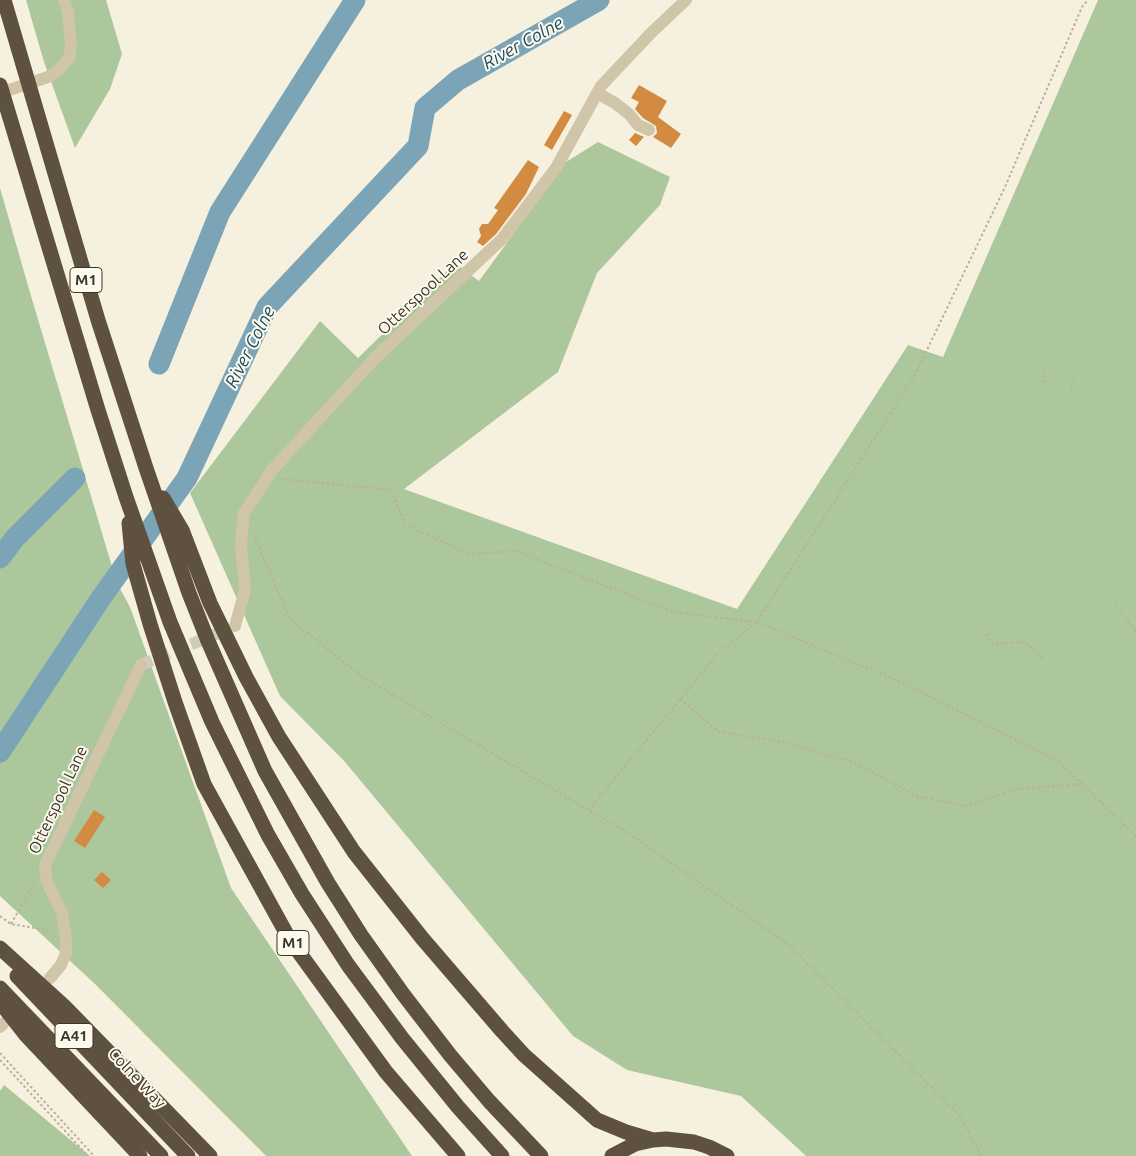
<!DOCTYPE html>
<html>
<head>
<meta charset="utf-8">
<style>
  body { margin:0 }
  canvas { display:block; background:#f6f1df }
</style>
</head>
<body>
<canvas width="1136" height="1156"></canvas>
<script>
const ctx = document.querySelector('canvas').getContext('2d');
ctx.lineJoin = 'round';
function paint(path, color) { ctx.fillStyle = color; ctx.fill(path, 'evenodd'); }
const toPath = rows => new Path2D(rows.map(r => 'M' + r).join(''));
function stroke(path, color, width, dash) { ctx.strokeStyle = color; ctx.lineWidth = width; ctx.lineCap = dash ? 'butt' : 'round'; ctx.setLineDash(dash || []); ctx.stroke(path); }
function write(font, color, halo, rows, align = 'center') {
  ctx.font = font + ' Ubuntu,sans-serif'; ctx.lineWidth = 4; ctx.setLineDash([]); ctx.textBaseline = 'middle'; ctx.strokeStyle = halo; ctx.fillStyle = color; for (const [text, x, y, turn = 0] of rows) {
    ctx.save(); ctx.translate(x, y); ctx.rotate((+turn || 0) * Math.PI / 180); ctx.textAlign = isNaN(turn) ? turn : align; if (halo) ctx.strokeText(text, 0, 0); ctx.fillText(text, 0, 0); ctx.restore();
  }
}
paint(toPath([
  [26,0,106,0,122,54,110,89,75,148,44,62],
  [1098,0,1136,0,1136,1156,806,1156,741,1096,627,1070,573,1036,345,762,280,696,190,493,320,321,358,358,455,263,479,281,566,162,598,142,670,177,660,205,597,273,558,372,404,489,737,609,908,345,943,357],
  [0,188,31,296,117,583,130,607,231,888,412,1156,266,1156,95,984,0,896],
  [4,1085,90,1156,0,1156,0,1091]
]), '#adc79d');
stroke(toPath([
  [159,364,220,212,355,0],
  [0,558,15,538,75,478],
  [0,752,101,598,187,478,267,307,418,146,425,108,458,80,599,0]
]), '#7ba4b6', 21);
paint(toPath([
  [639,85,667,101,658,117,681,134,671,148,653,137,657,133,656,126,643,118,635,109,639,102,631,98],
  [564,111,572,115,552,150,544,145],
  [635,133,644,137,636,146,629,140],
  [528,160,539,167,526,194,496,234,483,246,477,242,481,236,479,229,482,224,488,224,498,210,494,208],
  [94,810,105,817,85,848,74,841],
  [102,872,111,880,103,888,94,880]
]), '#d28b41');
stroke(toPath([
  [141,665,231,628]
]), '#d1cbbb', 12, [12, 6]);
stroke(toPath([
  [1043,382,1045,371],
  [1071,388,1073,378],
  [282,479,391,490,405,524,468,554,516,551,672,612,757,622,905,684,1058,761,1136,836],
  [255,538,290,619,361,676,631,835,789,945,961,1117,981,1156],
  [1116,605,1136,632],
  [986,634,990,641,995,644,1021,642,1029,645,1043,659],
  [680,699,719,732,784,742,852,762,917,796,967,806,1016,789,1082,784],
  [589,810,719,652,757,622,915,375,1005,187,1082,7,1088,0],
  [0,916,11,924,53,931],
  [11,924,35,882],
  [0,1053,94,1156],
  [0,1060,88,1156]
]), '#bcb093', 2, [2.5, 2.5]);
stroke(toPath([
  [0,93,48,77,58,71,69,58,71,44,68,11,64,0],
  [597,93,615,103,629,114,638,125,649,130],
  [235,626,245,590,241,546,244,513,273,469,375,358,502,239,556,168,601,86,651,33,686,0],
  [50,978,61,965,66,953,66,939,62,913,47,882,45,865,141,665],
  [0,1027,4,1023]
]), '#d0c5a9', 12);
stroke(toPath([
  [4,0,98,320,146,468,189,593,208,641,265,771,328,883,361,935,403,994,450,1055,489,1101,541,1156],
  [0,85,98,410,126,497,170,622,212,722,268,835,302,894,348,965,402,1038,458,1107,502,1156],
  [163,498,182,530,210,603,246,677,279,737,354,852,422,938,502,1031,524,1055,597,1120,626,1132,653,1140],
  [129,523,133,564,150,624,175,702,204,784,290,940,386,1072,458,1156],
  [0,948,64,1006,210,1156],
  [17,976,188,1156],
  [0,988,161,1156],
  [0,1002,25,1034,140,1156],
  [612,1156,635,1144,653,1140,666,1139,694,1142,709,1147,727,1156]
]), '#5e5140', 15);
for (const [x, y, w] of [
  [86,280,32],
  [293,943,32],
  [74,1036,38]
]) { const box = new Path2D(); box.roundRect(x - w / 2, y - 12.5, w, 25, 4); ctx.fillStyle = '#fcf9ed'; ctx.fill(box); stroke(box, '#3c352a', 1); }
write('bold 15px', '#3c352a', null, [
  ["M1",86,280],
  ["M1",293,943],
  ["A41",74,1036]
]);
write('16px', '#3c352a', '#fcf9ed', [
  ["Otterspool Lane",423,292,-43],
  ["Otterspool Lane",58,800,-65],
  ["Colne Way",137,1078,47]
]);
write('italic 18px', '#1a4a63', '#fcf9ed', [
  ["River Colne",523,43,-29],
  ["River Colne",250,347,-63]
]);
</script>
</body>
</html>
